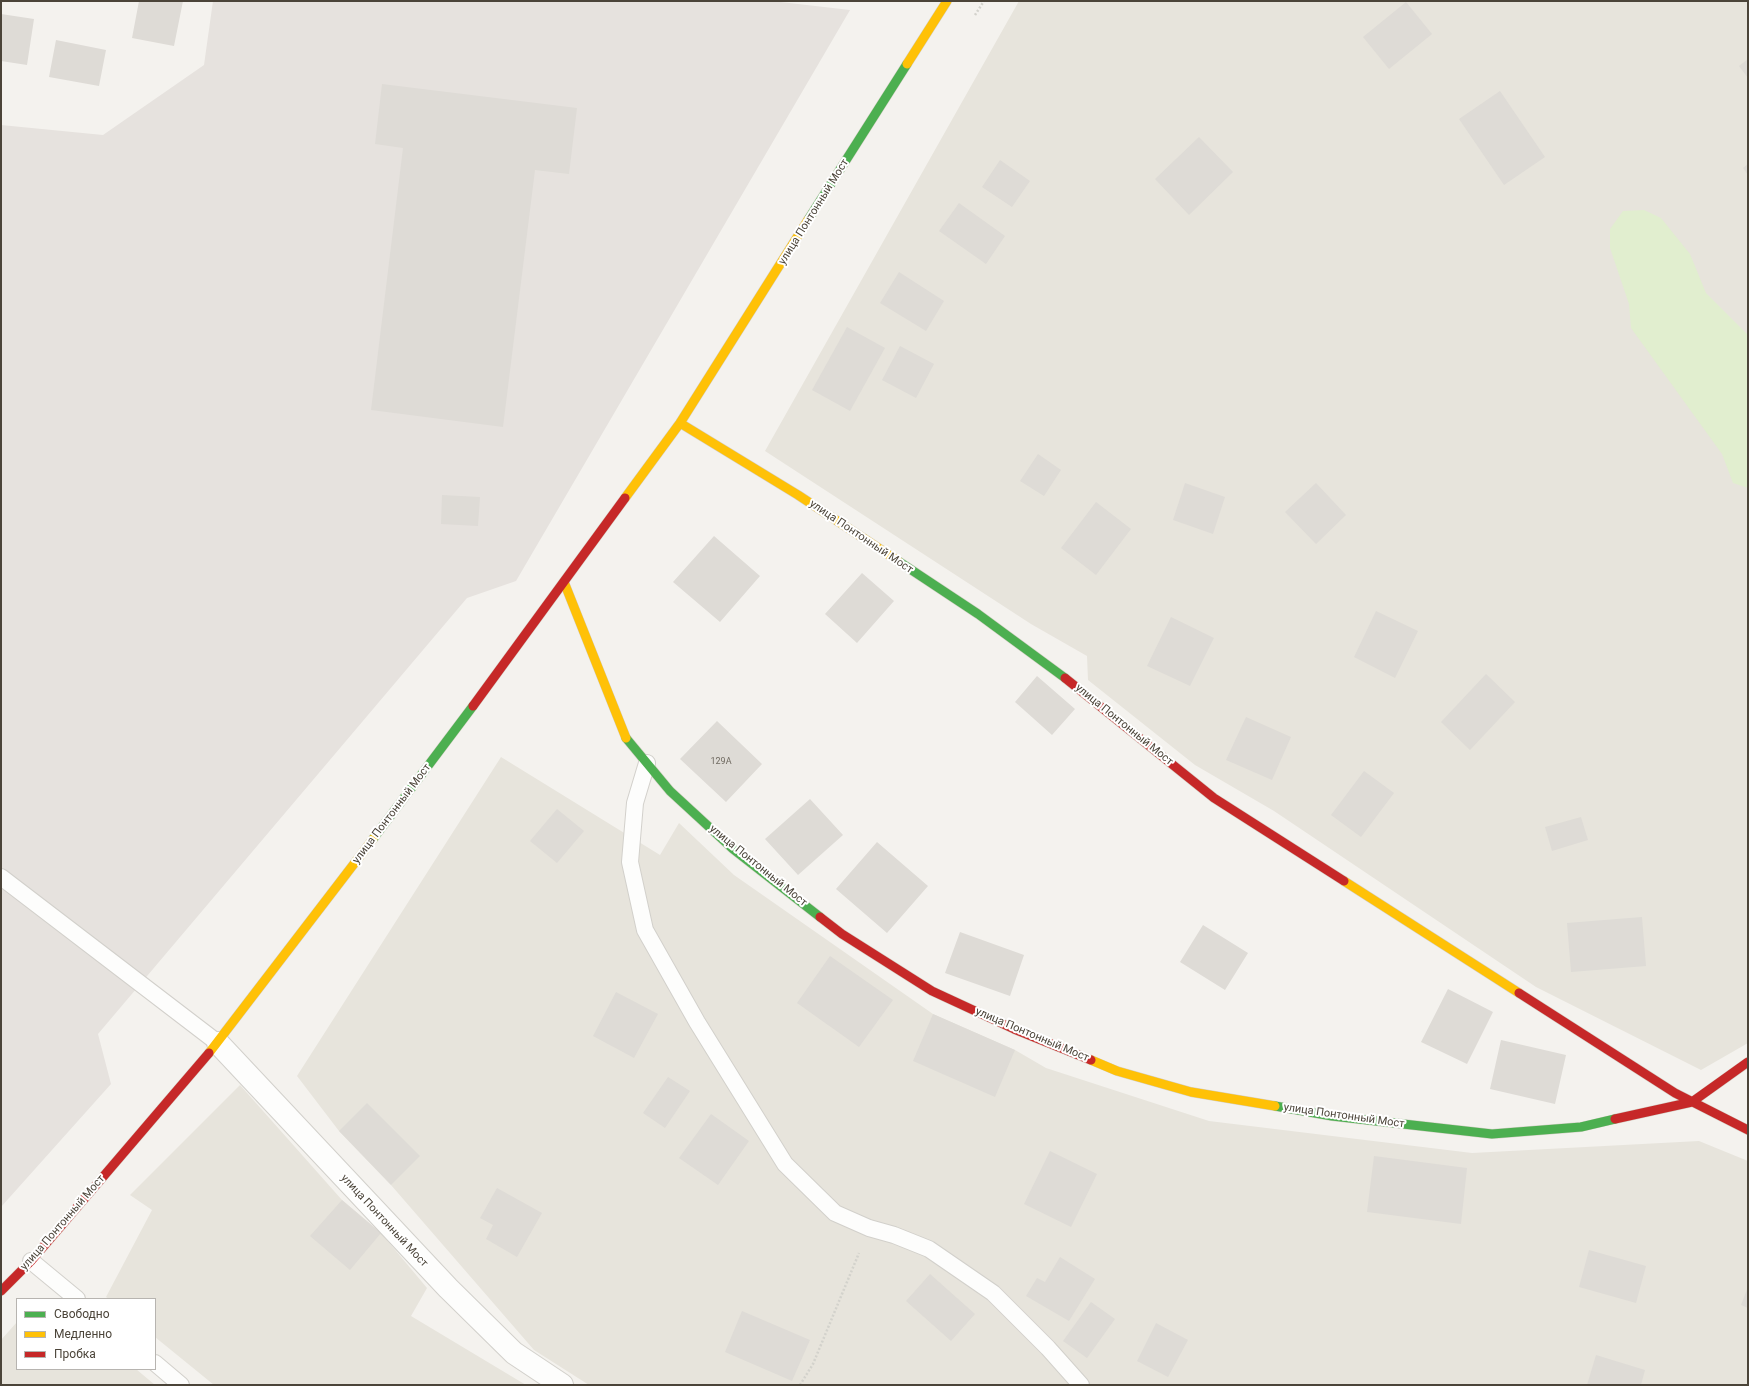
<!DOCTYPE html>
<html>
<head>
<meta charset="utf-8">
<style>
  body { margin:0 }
  #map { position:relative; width:1749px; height:1386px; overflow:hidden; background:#f4f2ee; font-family:Roboto,sans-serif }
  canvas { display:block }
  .frame { position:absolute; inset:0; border:2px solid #4b4439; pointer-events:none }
  .legend { position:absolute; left:16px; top:1298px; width:140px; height:72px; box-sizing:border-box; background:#fff; border:1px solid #b7b4b0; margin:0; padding:5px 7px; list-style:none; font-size:12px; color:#4b4439 }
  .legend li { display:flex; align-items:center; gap:8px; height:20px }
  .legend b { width:20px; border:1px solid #b7b4b0 }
</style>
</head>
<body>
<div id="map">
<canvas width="1749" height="1386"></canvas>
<div class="frame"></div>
<ul class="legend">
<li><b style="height:5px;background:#4caf50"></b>Свободно</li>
<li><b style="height:5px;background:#ffc107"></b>Медленно</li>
<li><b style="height:5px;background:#c62828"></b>Пробка</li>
</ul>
</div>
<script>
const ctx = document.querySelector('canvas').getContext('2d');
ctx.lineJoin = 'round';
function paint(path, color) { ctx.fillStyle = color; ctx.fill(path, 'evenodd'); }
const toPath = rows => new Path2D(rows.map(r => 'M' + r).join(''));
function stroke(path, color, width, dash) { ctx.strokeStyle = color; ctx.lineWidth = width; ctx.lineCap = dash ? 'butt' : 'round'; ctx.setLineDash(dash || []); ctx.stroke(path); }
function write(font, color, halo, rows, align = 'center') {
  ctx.font = font + ' Roboto,sans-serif'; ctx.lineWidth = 4; ctx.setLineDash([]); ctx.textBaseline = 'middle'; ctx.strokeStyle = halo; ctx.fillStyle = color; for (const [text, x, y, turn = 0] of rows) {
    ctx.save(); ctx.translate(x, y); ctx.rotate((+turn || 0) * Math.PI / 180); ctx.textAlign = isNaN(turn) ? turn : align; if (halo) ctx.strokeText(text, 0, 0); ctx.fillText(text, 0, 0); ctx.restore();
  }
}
paint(toPath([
  [1019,1,1748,1,1748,1043,1701,1070,1536,987,1274,811,1195,765,1088,680,1087,656,1031,624,765,451],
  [501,757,660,855,679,823,734,875,933,1014,1015,1050,1046,1068,1209,1121,1472,1153,1699,1141,1748,1161,1748,1385,589,1385,534,1350,391,1185,339,1131,297,1076],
  [240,1085,342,1200,381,1233,427,1288,411,1316,526,1385,214,1385,155,1337,155,1299,109,1299,106,1297,152,1210,130,1195],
  [17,1322,17,1369,136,1369,155,1385,1,1385,1,1340]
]), '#e7e4dc');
paint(toPath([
  [213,1,772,1,850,10,516,581,467,598,98,1034,111,1084,1,1207,1,125,103,135,204,65]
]), '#e6e2de');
paint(toPath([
  [1644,210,1661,218,1690,254,1706,293,1748,335,1748,488,1733,483,1722,454,1631,328,1629,304,1610,248,1610,229,1623,211]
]), '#e1eecf');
paint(toPath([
  [139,1,183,1,174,46,132,38],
  [1406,2,1432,34,1389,69,1363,37],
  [1,14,34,19,27,65,1,61],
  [56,40,106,50,99,86,49,77],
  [1748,59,1748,78,1739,66],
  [382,84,577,108,569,174,535,170,503,427,371,410,403,148,375,144],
  [1500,91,1545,157,1504,185,1459,119],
  [1199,137,1233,172,1189,215,1155,179],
  [1000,160,1030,181,1012,207,982,187],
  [1748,164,1748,175,1743,168],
  [959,203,1005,236,986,264,939,231],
  [899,272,944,301,926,331,880,303],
  [847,327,885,348,850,411,812,390],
  [900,346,934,364,916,398,882,380],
  [1038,454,1061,470,1044,496,1020,481],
  [1185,483,1225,497,1213,534,1173,520],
  [1316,483,1346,515,1316,544,1285,512],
  [442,495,480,497,478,526,441,524],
  [1096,502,1131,529,1096,575,1061,548],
  [714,536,760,576,720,622,673,582],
  [862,573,894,601,857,643,825,614],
  [1376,611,1418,631,1395,678,1354,657],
  [1171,617,1214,638,1190,686,1147,666],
  [1486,674,1515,702,1470,750,1441,722],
  [1037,676,1075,709,1052,735,1015,702],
  [1246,717,1291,737,1272,780,1226,760],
  [717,721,762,764,726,802,680,759],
  [1364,771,1394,793,1361,837,1331,815],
  [810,799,843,835,798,875,765,839],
  [557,809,584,831,557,863,530,841],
  [1581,817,1588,840,1552,851,1545,827],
  [877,842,928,886,887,933,836,889],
  [1642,917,1646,966,1571,972,1567,923],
  [1203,925,1248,953,1225,990,1180,962],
  [960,932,1024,955,1010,996,945,973],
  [830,956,893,1000,859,1047,797,1003],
  [1448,989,1493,1012,1467,1064,1421,1042],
  [616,992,658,1014,634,1058,593,1036],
  [933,1014,1015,1050,995,1097,913,1061],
  [1501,1040,1566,1055,1555,1104,1490,1089],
  [668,1077,690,1091,665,1128,643,1113],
  [367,1103,420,1156,391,1185,339,1131],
  [711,1114,749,1141,718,1185,679,1158],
  [1050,1151,1097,1174,1071,1227,1024,1204],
  [1374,1156,1467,1168,1461,1224,1367,1212],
  [497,1188,542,1213,517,1257,486,1239,493,1225,480,1218],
  [342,1200,381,1233,350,1270,310,1236],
  [1589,1250,1646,1266,1636,1303,1579,1287],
  [1060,1257,1095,1279,1069,1321,1026,1296,1037,1278,1045,1282],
  [930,1274,975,1314,951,1341,906,1301],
  [1748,1287,1748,1308,1741,1305],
  [1091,1302,1115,1319,1087,1358,1063,1341],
  [742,1311,810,1340,792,1381,725,1352],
  [1156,1323,1188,1340,1168,1377,1137,1361],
  [1596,1355,1645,1370,1641,1385,1587,1385]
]), '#dedbd6');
const lane = toPath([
  [647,763,635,803,630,862,645,930,697,1022,785,1164,835,1213,869,1228,894,1235,929,1249,993,1293,1048,1348,1081,1385],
  [1,877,218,1043],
  [31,1261,77,1299],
  [155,1363,181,1385]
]);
const street = toPath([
  [218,1043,448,1288,514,1353,562,1385]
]);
const fast = toPath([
  [808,220,907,64],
  [898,561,978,614,1065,678],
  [626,738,670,791,733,849,820,917],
  [373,839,473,706],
  [1275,1106,1332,1116,1492,1134,1581,1127,1615,1119]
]);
const slow = toPath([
  [907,64,947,1],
  [680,423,798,495,898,561],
  [625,498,680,423,808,220],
  [564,582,626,738],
  [1344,881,1519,993],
  [209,1053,373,839],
  [1091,1060,1117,1071,1191,1092,1275,1106]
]);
const jam = toPath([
  [1065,678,1214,798,1344,881],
  [473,706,625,498],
  [820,917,842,934,932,991,1014,1029,1091,1060],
  [1519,993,1675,1093,1748,1130],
  [1615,1119,1692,1102,1748,1062],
  [1,1291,31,1261,209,1053]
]);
stroke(lane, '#d2d0cb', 18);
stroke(street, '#d2d0cb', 24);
stroke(fast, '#d3cfc5', 10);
stroke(slow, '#d3cfc5', 10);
stroke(jam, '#d3cfc5', 10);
stroke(toPath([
  [975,15,984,1],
  [800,1385,813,1364,859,1253]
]), '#d3d2cc', 2.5, [2, 2]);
stroke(lane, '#fdfdfc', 16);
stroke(street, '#fdfdfc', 22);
stroke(fast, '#4caf50', 9);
stroke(slow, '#ffc107', 9);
stroke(jam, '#c62828', 9);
write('9px', '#706a61', null, [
  ["129А",721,762]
]);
write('11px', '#4b4439', '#fff', [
  ["улица Понтонный Мост",814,212,-58],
  ["улица Понтонный Мост",861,537,34],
  ["улица Понтонный Мост",1124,725,39],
  ["улица Понтонный Мост",392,814,-53],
  ["улица Понтонный Мост",758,866,39],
  ["улица Понтонный Мост",1032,1035,23],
  ["улица Понтонный Мост",1344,1116,8],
  ["улица Понтонный Мост",384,1221,47],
  ["улица Понтонный Мост",63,1223,-49]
]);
</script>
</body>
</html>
